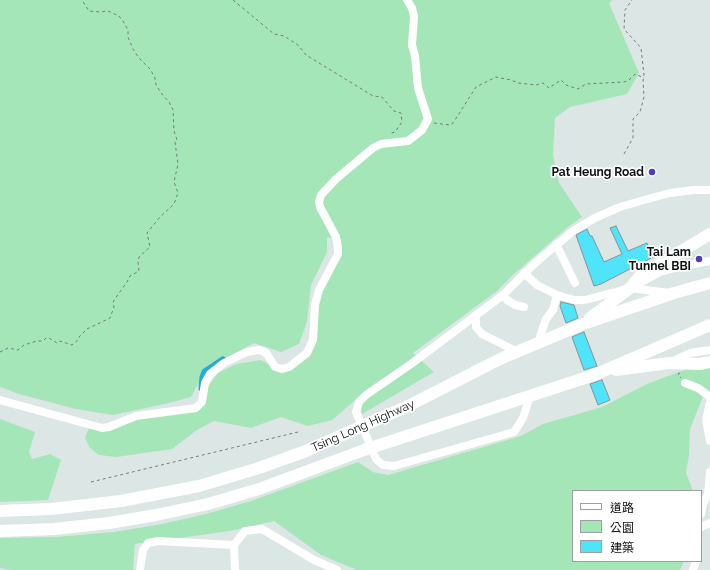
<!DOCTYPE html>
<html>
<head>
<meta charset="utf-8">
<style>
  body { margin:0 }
  #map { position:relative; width:710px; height:570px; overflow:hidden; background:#dbe6e5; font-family:Raleway,"Noto Sans TC",sans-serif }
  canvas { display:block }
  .legend { position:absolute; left:572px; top:490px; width:130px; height:72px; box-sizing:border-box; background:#fff; border:1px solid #9ea0a0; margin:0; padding:5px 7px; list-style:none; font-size:12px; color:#0d1111 }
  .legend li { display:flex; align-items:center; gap:8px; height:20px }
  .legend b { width:20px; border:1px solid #9ea0a0 }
</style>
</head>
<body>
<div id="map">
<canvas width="710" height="570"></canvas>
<ul class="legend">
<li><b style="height:5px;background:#fff"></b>道路</li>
<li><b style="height:11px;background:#a5e6b9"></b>公園</li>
<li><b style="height:11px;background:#50e4fb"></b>建築</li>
</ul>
</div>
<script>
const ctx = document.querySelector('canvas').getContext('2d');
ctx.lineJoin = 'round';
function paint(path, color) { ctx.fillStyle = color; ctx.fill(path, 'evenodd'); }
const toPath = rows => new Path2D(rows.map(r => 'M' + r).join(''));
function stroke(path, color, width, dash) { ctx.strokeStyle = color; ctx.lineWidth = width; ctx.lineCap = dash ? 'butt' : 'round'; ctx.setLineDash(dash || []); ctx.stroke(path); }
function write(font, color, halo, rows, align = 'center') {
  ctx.font = font + ' Raleway,sans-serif'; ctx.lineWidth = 3.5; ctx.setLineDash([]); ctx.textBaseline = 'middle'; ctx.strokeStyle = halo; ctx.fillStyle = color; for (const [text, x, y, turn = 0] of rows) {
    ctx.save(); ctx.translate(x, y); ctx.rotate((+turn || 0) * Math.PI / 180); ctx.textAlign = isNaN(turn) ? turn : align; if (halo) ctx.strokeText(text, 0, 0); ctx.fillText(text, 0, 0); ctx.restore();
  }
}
paint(toPath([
  [0,0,613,0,609,3,639,73,627,94,570,107,555,118,553,155,559,183,582,217,568,227,513,275,497,291,413,353,434,372,362,414,360,396,332,420,308,426,281,417,251,428,214,421,197,430,172,449,116,457,99,455,90,448,85,438,89,428,113,430,127,420,192,412,208,387,218,373,236,364,261,360,280,371,314,345,316,319,322,287,339,260,342,250,341,239,327,237,327,252,311,285,307,321,299,344,281,352,254,343,207,368,191,397,169,403,113,415,76,409,19,394,0,387],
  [710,366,710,392,704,394,690,429,689,455,686,473,693,491,573,491,573,561,684,561,680,570,357,570,321,555,274,521,230,531,135,544,133,570,10,570,0,568,0,538,56,537,114,532,162,524,206,514,251,501,358,462,373,472,388,475,521,436,543,424,602,407,647,384,687,369],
  [0,419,35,432,29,452,32,459,50,454,61,460,48,500,0,502]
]), '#a5e6b9');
stroke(toPath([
  [202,388,203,377,205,372,223,360]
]), '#26aad9', 7);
const building = toPath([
  [616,226,628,251,647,243,653,257,601,284,594,286,576,235,587,229,590,236,592,236,604,262,622,254,610,228,616,226],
  [561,302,574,305,578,318,566,323,560,306,561,302],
  [584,332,597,366,584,370,572,337,584,332],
  [602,380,610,400,598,405,590,384,602,380]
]);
paint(building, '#50e4fb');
stroke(building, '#889294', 1);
stroke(toPath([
  [233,0,274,34,284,36,298,45,306,55,373,96,382,97,394,111,401,113,402,122,395,132,391,133,391,135],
  [434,123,450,125,453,123,476,87,496,77,511,80,518,83,536,85,543,83,549,88,561,80,566,85,578,89,586,84,624,82,629,80,635,74,644,78],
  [624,154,633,138,633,119,640,112,644,97,643,81,644,75,641,48,624,29,625,10,632,0],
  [0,352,8,348,18,350,24,345,37,341,43,341,46,338,49,338,57,343,60,341,72,345,79,339,79,337,87,329,110,318,114,307,113,302,117,296,127,282,130,276,139,271,138,262,139,257,150,247,147,233,160,217,174,204,178,193,174,182,178,164,175,142,177,140,174,131,173,110,169,102,162,94,156,85,155,78,150,69,139,58,133,49,128,37,128,30,123,21,119,16,108,11,100,12,89,11,82,0],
  [680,373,678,374,681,378],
  [91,482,298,432]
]), '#747c7b', 1, [3, 3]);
stroke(toPath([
  [556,244,575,283],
  [524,273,537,285,557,295,574,300,585,300,630,288,670,293],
  [636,285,660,272,679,267,710,261],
  [503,295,507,300,515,305,524,307],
  [476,315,476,327,482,334,518,352],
  [538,343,546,319,553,310,557,295],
  [673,361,690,353,710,350],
  [685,383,698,388,710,397],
  [530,396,523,418,514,432,394,466,383,465,376,459,356,412,359,402,366,395,411,364,503,295,534,264,573,231,595,218,620,207,644,200,670,193,694,190,710,190],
  [0,400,102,428,109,427,136,416,196,408,202,402,205,383,210,374,224,363,247,352,258,350,263,351,267,354,275,367,282,369,289,367,307,353,313,340,315,305,319,290,338,254,338,248,336,237,320,207,319,202,321,195,336,179,373,148,381,144,408,141,422,130,428,119,418,88,415,56,412,45,414,16,412,8,407,0],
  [710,402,706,420,710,441],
  [701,514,703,504,708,494,710,472],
  [701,527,710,523],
  [140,570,143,550,148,543,158,541,234,545],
  [235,570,234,545,245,531,262,529,314,560,337,570],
  [693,570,696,561]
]), '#fff', 8);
stroke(toPath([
  [590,318,630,288,640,276,710,234],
  [616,370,669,363,700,364,710,362],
  [0,511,51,509,121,501,199,486,259,468,306,451,408,406,500,359,583,324,674,293,710,283],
  [0,531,54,529,109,523,156,515,208,504,259,489,364,450,594,375,710,325]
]), '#fff', 12);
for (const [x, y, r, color] of [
  [652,172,4,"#4f3db4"],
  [699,259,4,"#4f3db4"]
]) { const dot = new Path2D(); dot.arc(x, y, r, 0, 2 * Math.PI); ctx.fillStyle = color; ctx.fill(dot); stroke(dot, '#fff', 1.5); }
write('bold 12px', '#0d1111', '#fff', [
  ["Pat Heung Road",644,172],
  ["Tai Lam",691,252],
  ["Tunnel BBI",691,266]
], 'right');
write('12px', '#0d1111', '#fff', [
  ["Tsing Long Highway",363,426,-24]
]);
</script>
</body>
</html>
